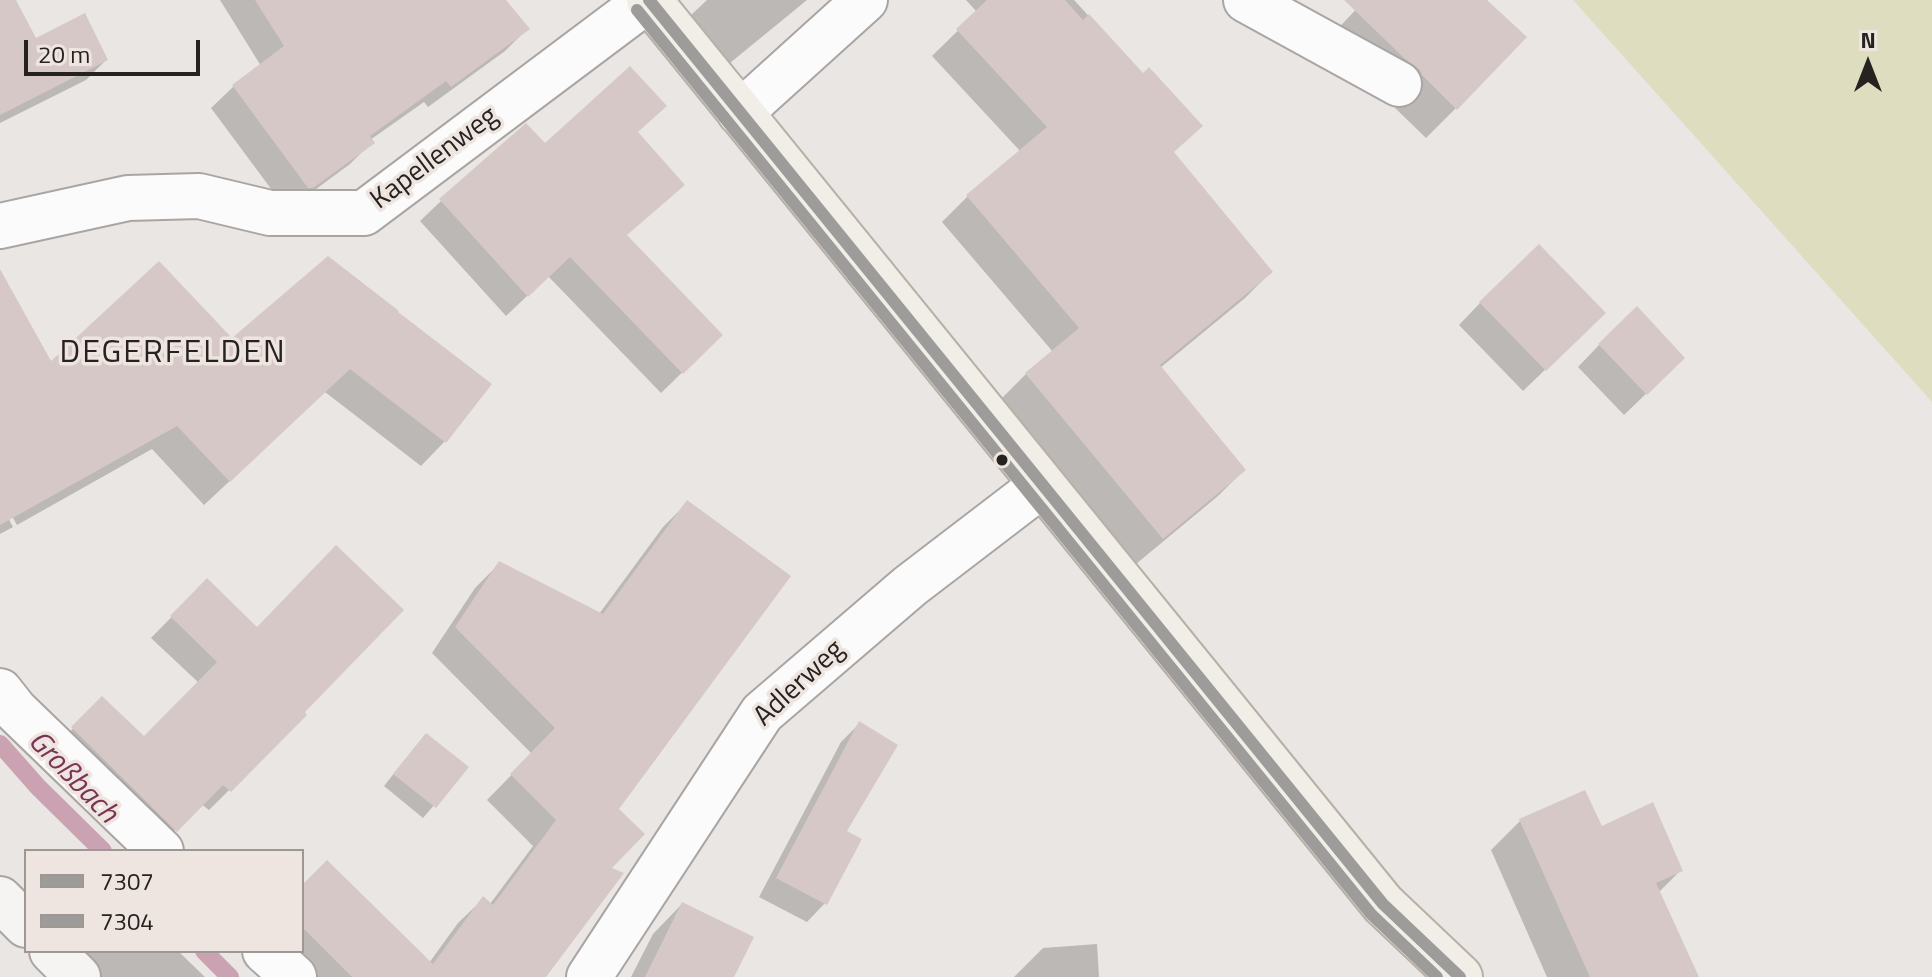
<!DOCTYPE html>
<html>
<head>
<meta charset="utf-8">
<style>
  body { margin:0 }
  #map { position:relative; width:1932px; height:977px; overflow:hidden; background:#eae6e4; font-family:"Titillium Web",sans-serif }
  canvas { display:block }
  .legend { position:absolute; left:24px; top:849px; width:280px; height:104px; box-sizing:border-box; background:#eee5e0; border:2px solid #9e9793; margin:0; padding:10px 14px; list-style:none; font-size:24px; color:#252220 }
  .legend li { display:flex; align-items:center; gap:16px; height:40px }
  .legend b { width:40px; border:2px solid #9e9793 }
  .north { position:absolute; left:1828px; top:24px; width:80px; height:80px; -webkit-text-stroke:6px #eee5e0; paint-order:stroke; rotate:0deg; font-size:22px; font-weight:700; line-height:32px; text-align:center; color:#252220 }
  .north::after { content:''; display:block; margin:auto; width:28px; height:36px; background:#252220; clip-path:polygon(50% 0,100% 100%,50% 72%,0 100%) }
  .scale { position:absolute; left:24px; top:40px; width:176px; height:36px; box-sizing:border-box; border:4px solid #252220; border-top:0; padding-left:10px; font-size:24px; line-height:28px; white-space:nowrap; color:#252220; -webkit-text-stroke:6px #eee5e0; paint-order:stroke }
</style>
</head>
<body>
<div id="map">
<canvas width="1932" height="977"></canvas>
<ul class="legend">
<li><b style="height:10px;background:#9d9c9b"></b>7307</li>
<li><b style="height:10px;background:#9d9c9b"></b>7304</li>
</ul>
<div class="north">N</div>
<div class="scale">20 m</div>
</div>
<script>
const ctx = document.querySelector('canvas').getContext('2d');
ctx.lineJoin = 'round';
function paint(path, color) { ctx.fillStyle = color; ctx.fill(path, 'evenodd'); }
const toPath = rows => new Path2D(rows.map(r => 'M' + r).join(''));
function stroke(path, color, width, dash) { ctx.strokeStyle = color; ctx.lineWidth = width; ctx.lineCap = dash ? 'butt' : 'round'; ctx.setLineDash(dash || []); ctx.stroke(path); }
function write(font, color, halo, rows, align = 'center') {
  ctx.font = font + ' "Titillium Web",sans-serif'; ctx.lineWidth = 7; ctx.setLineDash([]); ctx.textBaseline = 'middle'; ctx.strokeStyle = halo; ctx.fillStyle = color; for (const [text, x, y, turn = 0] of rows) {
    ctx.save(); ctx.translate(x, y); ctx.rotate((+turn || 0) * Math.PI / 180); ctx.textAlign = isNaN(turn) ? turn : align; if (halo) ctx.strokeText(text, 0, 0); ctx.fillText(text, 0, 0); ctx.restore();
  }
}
paint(toPath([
  [1573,0,1932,0,1932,402]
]), '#deddc0');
paint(toPath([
  [220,0,503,0,527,29,505,51,428,107,424,102,370,140,372,142,350,164,289,209,286,209,211,108,233,87,261,66],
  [707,0,807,0,730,63,691,15],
  [966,0,1074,0,1143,75,1172,153,1271,272,1245,298,1160,368,1244,470,1218,496,1136,564,1000,400,1026,374,1053,352,942,222,967,197,1021,152,932,56,977,12],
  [1365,0,1485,0,1456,108,1426,138,1392,105,1391,100,1326,41],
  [0,18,35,41,106,60,86,80,0,123],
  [636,133,625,236,700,355,661,393,548,276,506,316,420,221,441,201,545,146],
  [1480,303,1581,335,1523,391,1459,325],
  [395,313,445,441,421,466,325,392,204,505,152,449,17,525,0,495,0,321,51,364,232,341],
  [1599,345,1683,358,1624,415,1578,367],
  [0,503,13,527,0,534],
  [687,503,617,809,609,868,544,977,303,977,277,951,302,951,302,888,429,963,458,923,483,899,490,904,533,846,487,800,532,754,432,653,475,588,500,563,599,614,663,527],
  [207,581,305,715,209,810,201,804,155,850,53,749,102,699,144,739,199,683,151,638],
  [859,724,825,903,807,922,759,897,841,742],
  [415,747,466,768,423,818,384,786],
  [1520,821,1601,828,1681,870,1658,893,1691,977,1547,977,1491,850],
  [682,904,732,977,631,977,653,934],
  [1097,944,1099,977,1014,977,1043,948],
  [53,951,178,951,205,977,79,977]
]), '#0003');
stroke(toPath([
  [0,744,38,787,103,851],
  [204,951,230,977]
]), '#caa2b1', 18);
paint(toPath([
  [0,0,16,0,36,38,85,13,108,60,0,115],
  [255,0,506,0,530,29,451,87,446,81,370,136,375,143,313,188,308,188,232,85,284,46],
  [987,0,1065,0,1083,20,1089,14,1143,73,1149,67,1203,126,1174,152,1273,272,1160,365,1246,470,1163,539,1025,373,1079,328,966,195,1047,127,956,29],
  [1344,0,1487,0,1527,37,1457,110,1422,75,1420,70,1404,58],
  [630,66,667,106,638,132,685,185,627,235,723,335,683,374,570,257,528,297,439,199,526,123,545,143],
  [1539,244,1606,313,1546,371,1479,302],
  [328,256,399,311,398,312,492,384,446,443,350,369,230,482,177,426,0,525,0,269,51,361,159,261,232,338],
  [1637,306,1685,358,1647,395,1598,344],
  [687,500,791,576,619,809,645,834,612,868,624,873,546,977,352,977,302,927,302,885,327,860,433,964,483,896,493,905,556,820,510,774,555,728,455,627,499,561,603,614],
  [336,545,404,610,305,712,307,715,231,792,223,785,177,832,71,727,102,696,144,736,217,662,170,616,207,578,257,627],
  [859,721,898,745,847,831,862,839,827,905,776,878],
  [426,733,469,767,436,808,393,774],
  [1585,790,1602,826,1653,802,1683,871,1656,883,1699,977,1590,977,1519,819],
  [682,902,754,937,734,977,645,977]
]), '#d6c8c6');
const street = toPath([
  [1246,0,1399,84],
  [740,113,865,0],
  [0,226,128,198,199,196,270,213,364,213,648,0],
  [0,691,15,710,161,851],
  [265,951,294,977],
  [589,977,762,713,910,586,1042,485]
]);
const secondary = toPath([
  [0,899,26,925],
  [52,951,78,977]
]);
const primary = toPath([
  [649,0,1383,904,1460,977]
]);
stroke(street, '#a9a5a3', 48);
stroke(secondary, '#a9a5a3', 48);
stroke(primary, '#b8b0a6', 48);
stroke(street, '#fcfbfb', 44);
stroke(secondary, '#f6f4f2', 44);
stroke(primary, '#f1ede7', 44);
stroke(toPath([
  [649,0,1383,904,1460,977]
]), '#9d9c9b', 12);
stroke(toPath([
  [637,10,1371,914,1437,977]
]), '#9d9c9b', 12);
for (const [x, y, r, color] of [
  [1002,460,7,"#252220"]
]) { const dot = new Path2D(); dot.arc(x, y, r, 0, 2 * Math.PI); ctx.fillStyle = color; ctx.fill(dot); stroke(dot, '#eee5e0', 3); }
write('28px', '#252220', '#eee5e0', [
  ["Kapellenweg",435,159,-37],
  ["Adlerweg",800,684,-43]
]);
write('italic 30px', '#7a3454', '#eee5e0', [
  ["Großbach",72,778,46]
]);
ctx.letterSpacing = '2px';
write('32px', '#252220', '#eee5e0', [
  ["DEGERFELDEN",173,354]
]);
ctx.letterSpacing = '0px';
</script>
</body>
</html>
